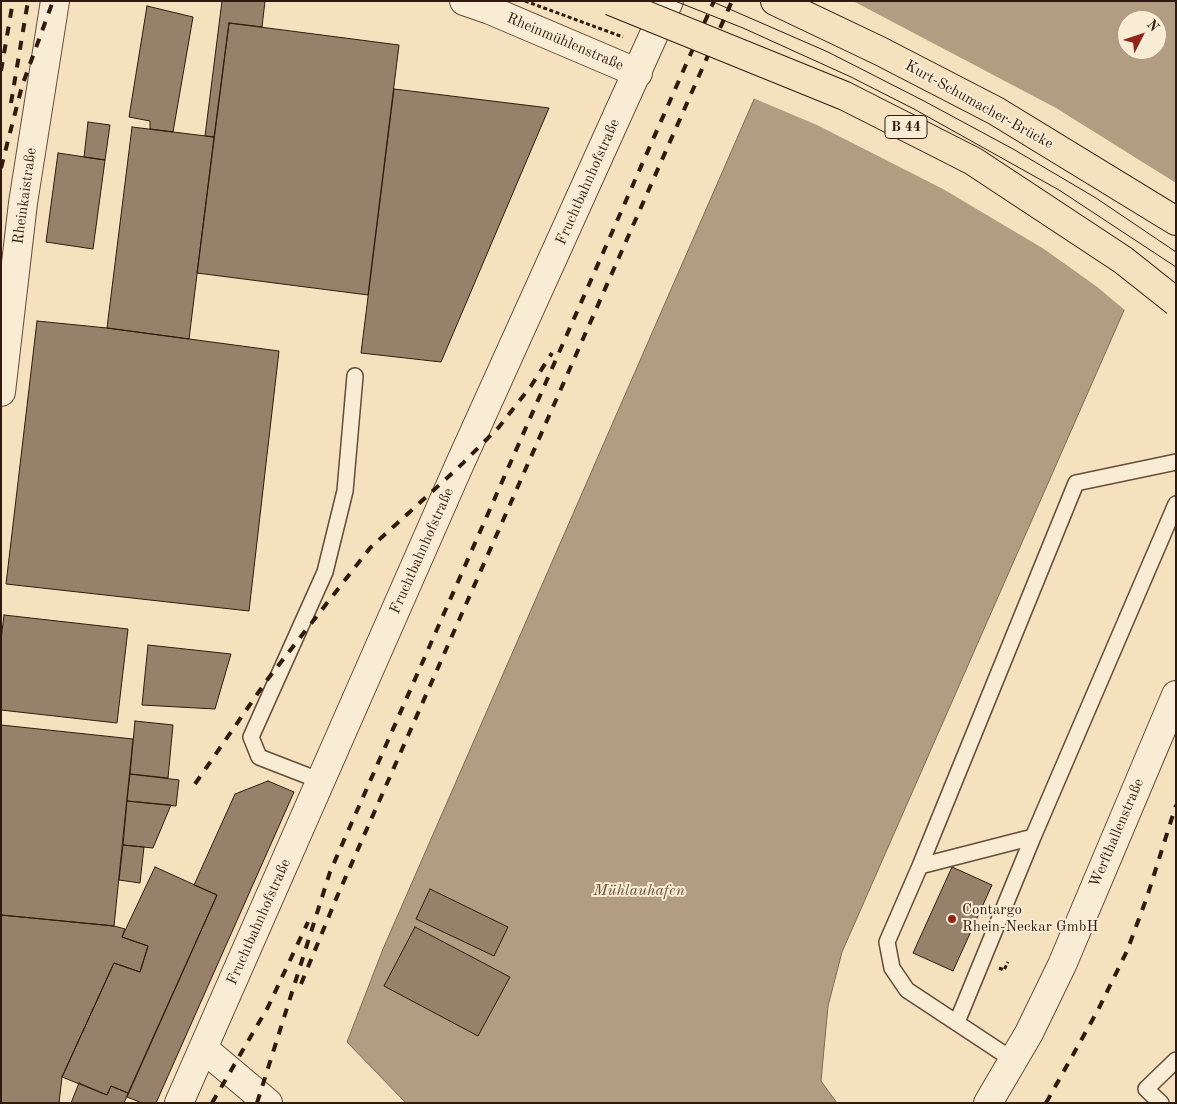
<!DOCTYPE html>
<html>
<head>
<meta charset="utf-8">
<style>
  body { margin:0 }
  #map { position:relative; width:1177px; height:1104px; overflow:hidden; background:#f6e1bf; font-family:"Old Standard TT",serif }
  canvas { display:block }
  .frame { position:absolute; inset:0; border:2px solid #311a0d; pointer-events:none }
  .north { position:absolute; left:1117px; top:10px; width:50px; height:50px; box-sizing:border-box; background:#f9ecd5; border:1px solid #a99885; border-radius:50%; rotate:49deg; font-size:14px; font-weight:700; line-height:20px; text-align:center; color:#311a0d }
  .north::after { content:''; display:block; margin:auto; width:18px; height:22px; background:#8f2418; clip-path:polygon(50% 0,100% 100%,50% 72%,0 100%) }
</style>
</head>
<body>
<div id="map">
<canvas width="1177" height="1104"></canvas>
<div class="frame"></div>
<div class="north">N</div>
</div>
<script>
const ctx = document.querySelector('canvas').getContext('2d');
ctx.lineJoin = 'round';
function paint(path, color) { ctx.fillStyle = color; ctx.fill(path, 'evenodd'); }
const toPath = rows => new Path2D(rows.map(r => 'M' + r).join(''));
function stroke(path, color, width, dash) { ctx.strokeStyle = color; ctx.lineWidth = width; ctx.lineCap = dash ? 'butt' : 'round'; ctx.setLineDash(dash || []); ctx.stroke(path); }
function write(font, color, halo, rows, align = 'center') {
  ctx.font = font + ' "Old Standard TT",serif'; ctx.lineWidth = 4; ctx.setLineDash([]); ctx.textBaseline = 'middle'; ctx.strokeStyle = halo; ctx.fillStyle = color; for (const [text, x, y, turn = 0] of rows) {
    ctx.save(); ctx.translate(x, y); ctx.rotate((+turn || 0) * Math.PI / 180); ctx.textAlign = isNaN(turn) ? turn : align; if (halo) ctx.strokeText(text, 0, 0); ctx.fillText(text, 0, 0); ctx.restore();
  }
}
const water = toPath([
  [797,1,1176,1,1176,192,842,952,828,1006,821,1081,837,1103,406,1103,347,1042,383,949,797,1],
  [1127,20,1157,20,1157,50,1127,50,1127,20]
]);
paint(water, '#b39d82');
stroke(water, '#7f6953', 1);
paint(toPath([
  [795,1,853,1,1056,108,1176,183,1176,198,1126,311,1096,286,1044,249,943,189,817,125,753,98]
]), '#f6e1bf');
const building = toPath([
  [222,1,265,1,262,27,229,23,214,137,205,136,222,1],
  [147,6,193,17,173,132,150,129,150,121,129,117,147,6],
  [229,23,399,45,368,295,197,273,229,23],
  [394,89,549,108,441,362,361,353,394,89],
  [88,122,110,125,105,160,84,157,88,122],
  [132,127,214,137,189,339,107,328,132,127],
  [58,153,105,160,93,249,46,242,58,153],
  [37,321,107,328,279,351,249,611,6,584,37,321],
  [4,615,128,629,117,723,1,710,1,640,4,615],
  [148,645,231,654,215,709,142,705,148,645],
  [135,721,173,725,168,778,130,774,135,721],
  [1,725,133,739,114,926,1,915,1,725],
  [130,774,179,780,176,806,127,801,130,774],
  [268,781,294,792,156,1103,142,1103,127,1097,217,895,194,885,235,794,268,781],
  [127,801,171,805,153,848,123,845,127,801],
  [123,845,144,847,140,883,119,880,123,845],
  [155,867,217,895,128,1093,111,1086,107,1095,62,1077,114,963,140,972,148,946,122,937,155,867],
  [952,867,992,885,953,971,913,953,952,867],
  [430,889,508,927,494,956,416,919,430,889],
  [1,915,114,926,125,929,122,937,148,946,140,972,114,963,62,1077,59,1103,1,1103,1,915],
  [415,927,510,977,478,1036,384,986,415,927],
  [79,1083,107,1095,111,1086,128,1093,124,1103,71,1103,79,1083]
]);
paint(building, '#97816a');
stroke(building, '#311a0d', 1);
const service = toPath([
  [321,781,259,757,251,737,325,572,345,491,355,376],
  [920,866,1033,837,1176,504],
  [957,1022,1033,837],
  [1013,1060,907,990,892,968,887,942,920,866,1076,483,1176,462],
  [1161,1103,1146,1089,1176,1060]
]);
const minor = toPath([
  [464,1,490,10,638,73],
  [1,392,23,203,55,1],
  [204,1049,268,1103],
  [179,1103,458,468,669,1],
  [988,1103,1029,1033,1062,965,1176,695]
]);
const trunk = toPath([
  [775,1,880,51,996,111,1176,221]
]);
stroke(service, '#624c3a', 18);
stroke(minor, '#624c3a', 30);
stroke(trunk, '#311a0d', 30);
stroke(toPath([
  [999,968,1004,970,1008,962]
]), '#311a0d', 3, [4, 2.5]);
stroke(service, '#f9ecd5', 15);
stroke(minor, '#f9ecd5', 28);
stroke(trunk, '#f6e1bf', 28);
stroke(toPath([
  [675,1,743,28,851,77,914,109,1059,190,1176,267],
  [711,1,828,52,924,101,1013,149,1096,198,1176,252]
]), '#311a0d', 1);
stroke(toPath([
  [1,71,13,1],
  [11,103,28,1],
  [1,168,22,86,53,1],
  [195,784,267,680,370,548,458,468,499,427,531,386,552,353],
  [301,984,336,899,732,1],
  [212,1103,268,1007,308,922],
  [257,1103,330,872,714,1],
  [1046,1103,1098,1010,1127,951,1147,897,1176,805]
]), '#311a0d', 4, [9, 9]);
const trunkBridge = toPath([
  [611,1,845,96,973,161,1123,260,1176,302]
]);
stroke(trunkBridge, '#311a0d', 30, []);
stroke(toPath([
  [525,1,623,37]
]), '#311a0d', 3, [4, 2.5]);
stroke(trunkBridge, '#f6e1bf', 28);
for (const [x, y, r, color] of [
  [952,919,5,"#8f2418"]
]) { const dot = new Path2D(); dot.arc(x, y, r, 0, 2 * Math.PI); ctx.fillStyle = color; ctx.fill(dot); stroke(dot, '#f9ecd5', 2); }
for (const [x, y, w] of [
  [906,127,42]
]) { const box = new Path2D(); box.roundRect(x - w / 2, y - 11.5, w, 23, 4); ctx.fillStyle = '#f9ecd5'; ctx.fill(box); stroke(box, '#311a0d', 1); }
write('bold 14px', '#311a0d', null, [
  ["B 44",906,127]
]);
write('15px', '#311a0d', '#f9ecd5', [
  ["Rheinmühlenstraße",565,42,23],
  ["Kurt-Schumacher-Brücke",979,105,29],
  ["Fruchtbahnhofstraße",588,182,-66],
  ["Rheinkaistraße",25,196,-82],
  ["Fruchtbahnhofstraße",422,551,-66],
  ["Werfthallenstraße",1117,833,-67],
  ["Fruchtbahnhofstraße",259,922,-66]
]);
write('15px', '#311a0d', '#f9ecd5', [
  ["Contargo",962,910],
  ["Rhein-Neckar GmbH",962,927]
], 'left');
write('italic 16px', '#654e3c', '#f9ecd5', [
  ["Mühlauhafen",639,891]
]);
</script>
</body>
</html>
